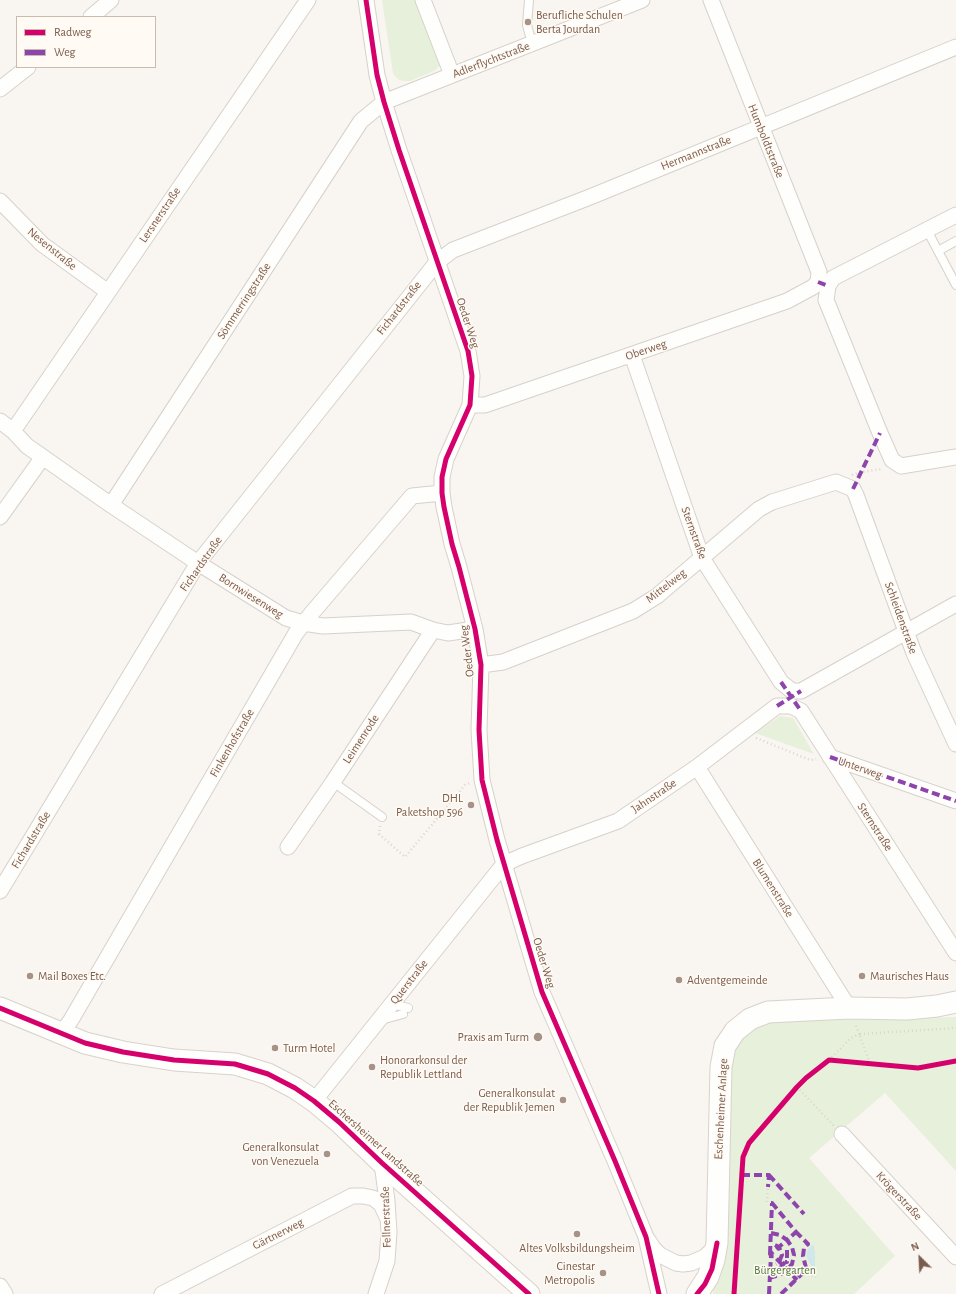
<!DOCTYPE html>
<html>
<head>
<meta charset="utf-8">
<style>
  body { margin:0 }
  #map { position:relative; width:956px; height:1294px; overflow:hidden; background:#f9f5f0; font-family:"Alegreya Sans",sans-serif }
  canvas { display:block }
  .legend { position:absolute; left:16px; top:16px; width:140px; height:52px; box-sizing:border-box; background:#fffaf3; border:1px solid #cabbb1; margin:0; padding:5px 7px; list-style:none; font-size:12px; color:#7a5c4d }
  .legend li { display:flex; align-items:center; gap:8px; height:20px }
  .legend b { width:20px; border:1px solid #cabbb1 }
  .north { position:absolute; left:900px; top:1238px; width:40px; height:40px; -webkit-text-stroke:3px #fffaf3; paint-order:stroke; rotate:336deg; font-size:11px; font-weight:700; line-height:16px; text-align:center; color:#7a5c4d }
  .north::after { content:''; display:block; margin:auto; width:14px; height:18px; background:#7a5c4d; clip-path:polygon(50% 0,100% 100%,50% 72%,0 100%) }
</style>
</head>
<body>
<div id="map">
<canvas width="956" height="1294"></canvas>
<ul class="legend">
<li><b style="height:5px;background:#d6006c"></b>Radweg</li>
<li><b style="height:5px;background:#8e44ad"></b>Weg</li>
</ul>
<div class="north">N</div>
</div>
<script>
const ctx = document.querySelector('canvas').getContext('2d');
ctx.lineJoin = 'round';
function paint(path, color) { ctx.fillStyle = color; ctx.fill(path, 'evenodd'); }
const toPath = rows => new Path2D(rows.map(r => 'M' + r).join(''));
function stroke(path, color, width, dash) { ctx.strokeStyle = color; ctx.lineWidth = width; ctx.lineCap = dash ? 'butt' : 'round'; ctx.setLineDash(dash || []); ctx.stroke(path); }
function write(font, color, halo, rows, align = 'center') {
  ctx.font = font + ' "Alegreya Sans",sans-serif'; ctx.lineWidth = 3; ctx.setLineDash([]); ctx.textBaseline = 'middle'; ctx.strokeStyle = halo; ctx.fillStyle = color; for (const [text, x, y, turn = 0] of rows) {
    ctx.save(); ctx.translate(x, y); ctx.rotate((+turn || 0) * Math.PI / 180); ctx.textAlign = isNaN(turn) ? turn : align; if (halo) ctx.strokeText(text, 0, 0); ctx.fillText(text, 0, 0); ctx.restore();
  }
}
paint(toPath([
  [382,0,416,0,442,65,438,67,436,70,410,81,405,81,399,80,395,76,393,73],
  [780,716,793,718,814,754,755,733],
  [956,1017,956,1171,885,1093,809,1158,895,1256,854,1294,713,1294,730,1051,741,1033,763,1022],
  [815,1253,815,1267,811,1266,807,1258]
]), '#e7f0db');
paint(toPath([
  [814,1245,815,1253,815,1267,811,1266,807,1258,806,1255,807,1251,811,1246]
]), '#d0e8ea');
const lane = toPath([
  [529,0,527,25,532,44],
  [927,230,938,251,956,241],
  [938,251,956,285],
  [333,782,382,817],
  [392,1004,408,1008],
  [381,1020,403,1014]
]);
const street = toPath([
  [366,0,377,75,384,102,399,150,468,351,472,376,470,405,446,459,442,477,442,493,444,507,452,544,459,567,475,629,481,665,479,730,482,780,497,840,542,992,615,1161,646,1237,659,1294],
  [423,0,452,75],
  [91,17,111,0],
  [0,89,28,67],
  [0,201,42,244,108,292],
  [956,215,833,278,828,286,826,300,880,433,892,460,901,466,956,457],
  [632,355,702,558,781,682,792,691,801,691,956,604],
  [470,405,485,405,787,301,813,287,818,282,819,272,711,0],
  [0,421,13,431,27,446,111,505,198,563,286,618,303,623,323,626,411,622,433,630,448,633,475,629],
  [13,431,308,0],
  [111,505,361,121,384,102,642,0],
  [0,517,43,457],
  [481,665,503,662,633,611,657,596,759,509,772,502,836,482,853,489,856,495,914,653,956,744],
  [830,757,956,801],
  [697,767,849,1008],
  [288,847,333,782,433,630],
  [0,891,198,563,437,262,453,250,590,197,956,47],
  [61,1034,71,1020,296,633,311,614,412,496,442,493],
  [314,1101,504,864,522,856,618,821,697,767,777,706,791,706,801,711,956,953],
  [842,1134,956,1257],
  [648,1240,653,1248,660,1255,676,1263,683,1264,691,1263,705,1257,712,1250,717,1243],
  [0,1286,5,1294],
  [162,1294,352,1196,363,1196,373,1198,381,1204,388,1219],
  [376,1294,387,1261,389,1232,387,1201,382,1163]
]);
const secondary = toPath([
  [0,1008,85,1043,123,1052,174,1060,235,1064,268,1074,295,1088,314,1101,339,1122,382,1163,529,1294],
  [697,1294,708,1277,714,1260,717,1243,721,1067,725,1046,735,1031,750,1019,768,1012,849,1008,907,1009,937,1006,956,1002]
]);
stroke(lane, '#d7d1cb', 10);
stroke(street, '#d7d1cb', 17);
stroke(secondary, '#d9d2cb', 23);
stroke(toPath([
  [852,475,861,472,882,469],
  [756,738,810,760,816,759],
  [380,826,379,834,405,857,465,785,470,783],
  [830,1060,918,1068,956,1061],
  [870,1063,859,1034,956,1028],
  [797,1087,834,1126],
  [767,1202,768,1187],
  [808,1274,816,1277],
  [734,1294,743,1157,749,1143,806,1078,829,1060,851,1038,859,1034,855,1023]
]), '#dcd5d0', 2.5, [1, 3]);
stroke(lane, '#fefefd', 8);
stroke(street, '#fefefd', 15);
stroke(secondary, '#fefefd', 21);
stroke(toPath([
  [818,282,828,286],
  [853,489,880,433],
  [781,682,801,711],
  [777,706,801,691],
  [830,757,956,801],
  [742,1175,769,1175,768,1187],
  [769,1175,804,1214],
  [771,1233,780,1235,787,1240,796,1232,772,1203],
  [775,1245,779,1247,782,1255,779,1262,776,1264],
  [787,1250,787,1260],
  [773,1252,770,1254,772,1256,774,1256,797,1280],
  [770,1254,772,1203,771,1203],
  [780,1268,787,1260,787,1262,785,1262],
  [769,1278,780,1275,787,1270,792,1264,794,1255,792,1247,787,1240,773,1252],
  [769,1294,771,1255],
  [781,1294,804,1272,806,1268,803,1256,804,1248,808,1244,796,1232]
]), '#8e44ad', 4, [8, 4]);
stroke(toPath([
  [366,0,377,75,384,102,399,150,468,351,472,376,470,405,446,459,442,477,442,493,444,507,452,544,459,567,475,629,481,665,479,730,482,780,497,840,542,992,615,1161,646,1237,659,1294],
  [0,1008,85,1043,123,1052,174,1060,235,1064,268,1074,295,1088,314,1101,339,1122,382,1163,529,1294],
  [697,1294,705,1284,712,1269,717,1243],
  [734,1294,743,1157,749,1143,797,1087,806,1078,829,1060,918,1068,956,1061]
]), '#d6006c', 5);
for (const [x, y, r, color] of [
  [528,22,4,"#a69286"],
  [471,805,4,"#a69286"],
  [30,976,4,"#a69286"],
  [862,976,4,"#a69286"],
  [679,980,4,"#a69286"],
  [538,1037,5,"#a69286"],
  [275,1048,4,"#a69286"],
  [372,1067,4,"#a69286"],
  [563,1100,4,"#a69286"],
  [327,1154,4,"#a69286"],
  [577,1234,4,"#a69286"],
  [603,1273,4,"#a69286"]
]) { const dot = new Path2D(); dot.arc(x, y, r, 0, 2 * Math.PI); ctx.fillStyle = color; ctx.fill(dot); stroke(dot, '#fffaf3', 1.5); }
write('12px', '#7a5c4d', '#fffaf3', [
  ["Berufliche Schulen",536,15],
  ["Berta Jourdan",536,29],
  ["DHL",463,798,"right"],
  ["Paketshop 596",463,812,"right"],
  ["Mail Boxes Etc.",38,976],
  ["Maurisches Haus",870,976],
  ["Adventgemeinde",687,980],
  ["Praxis am Turm",529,1037,"right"],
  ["Turm Hotel",283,1048],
  ["Honorarkonsul der",380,1060],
  ["Republik Lettland",380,1074],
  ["Generalkonsulat",555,1093,"right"],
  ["der Republik Jemen",555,1107,"right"],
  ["Generalkonsulat",319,1147,"right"],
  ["von Venezuela",319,1161,"right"],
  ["Altes Volksbildungsheim",577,1248,"center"],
  ["Cinestar",595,1266,"right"],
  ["Metropolis",595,1280,"right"]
], 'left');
write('12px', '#7a5c4d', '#fffaf3', [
  ["Adlerflychtstraße",491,60,-21],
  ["Humboldtstraße",766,141,68],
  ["Hermannstraße",696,153,-22],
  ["Lersnerstraße",160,215,-56],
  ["Nesenstraße",52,249,39],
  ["Sömmerringstraße",244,301,-57],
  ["Fichardstraße",399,308,-52],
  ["Oeder Weg",468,323,72],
  ["Oberweg",646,350,-19],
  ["Sternstraße",694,533,70],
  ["Fichardstraße",201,564,-55],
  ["Mittelweg",666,586,-38],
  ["Bornwiesenweg",251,596,32],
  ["Schleidenstraße",901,618,70],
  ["Oeder Weg",467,651,-97],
  ["Leimenrode",361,739,-57],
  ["Finkenhofstraße",232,743,-60],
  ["Unterweg",860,768,19],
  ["Jahnstraße",654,796,-34],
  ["Sternstraße",875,827,57],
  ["Fichardstraße",31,840,-59],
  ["Blumenstraße",773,888,58],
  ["Oeder Weg",544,963,73],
  ["Querstraße",409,982,-52],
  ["Eschenheimer Anlage",721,1109,-87],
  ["Eschersheimer Landstraße",376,1143,42],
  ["Krögerstraße",899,1196,47],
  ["Fellnerstraße",386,1217,-92],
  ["Gärtnerweg",278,1234,-27]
]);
write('12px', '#537a41', '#fffaf3', [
  ["Bürgergarten",785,1270]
]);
</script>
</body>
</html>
